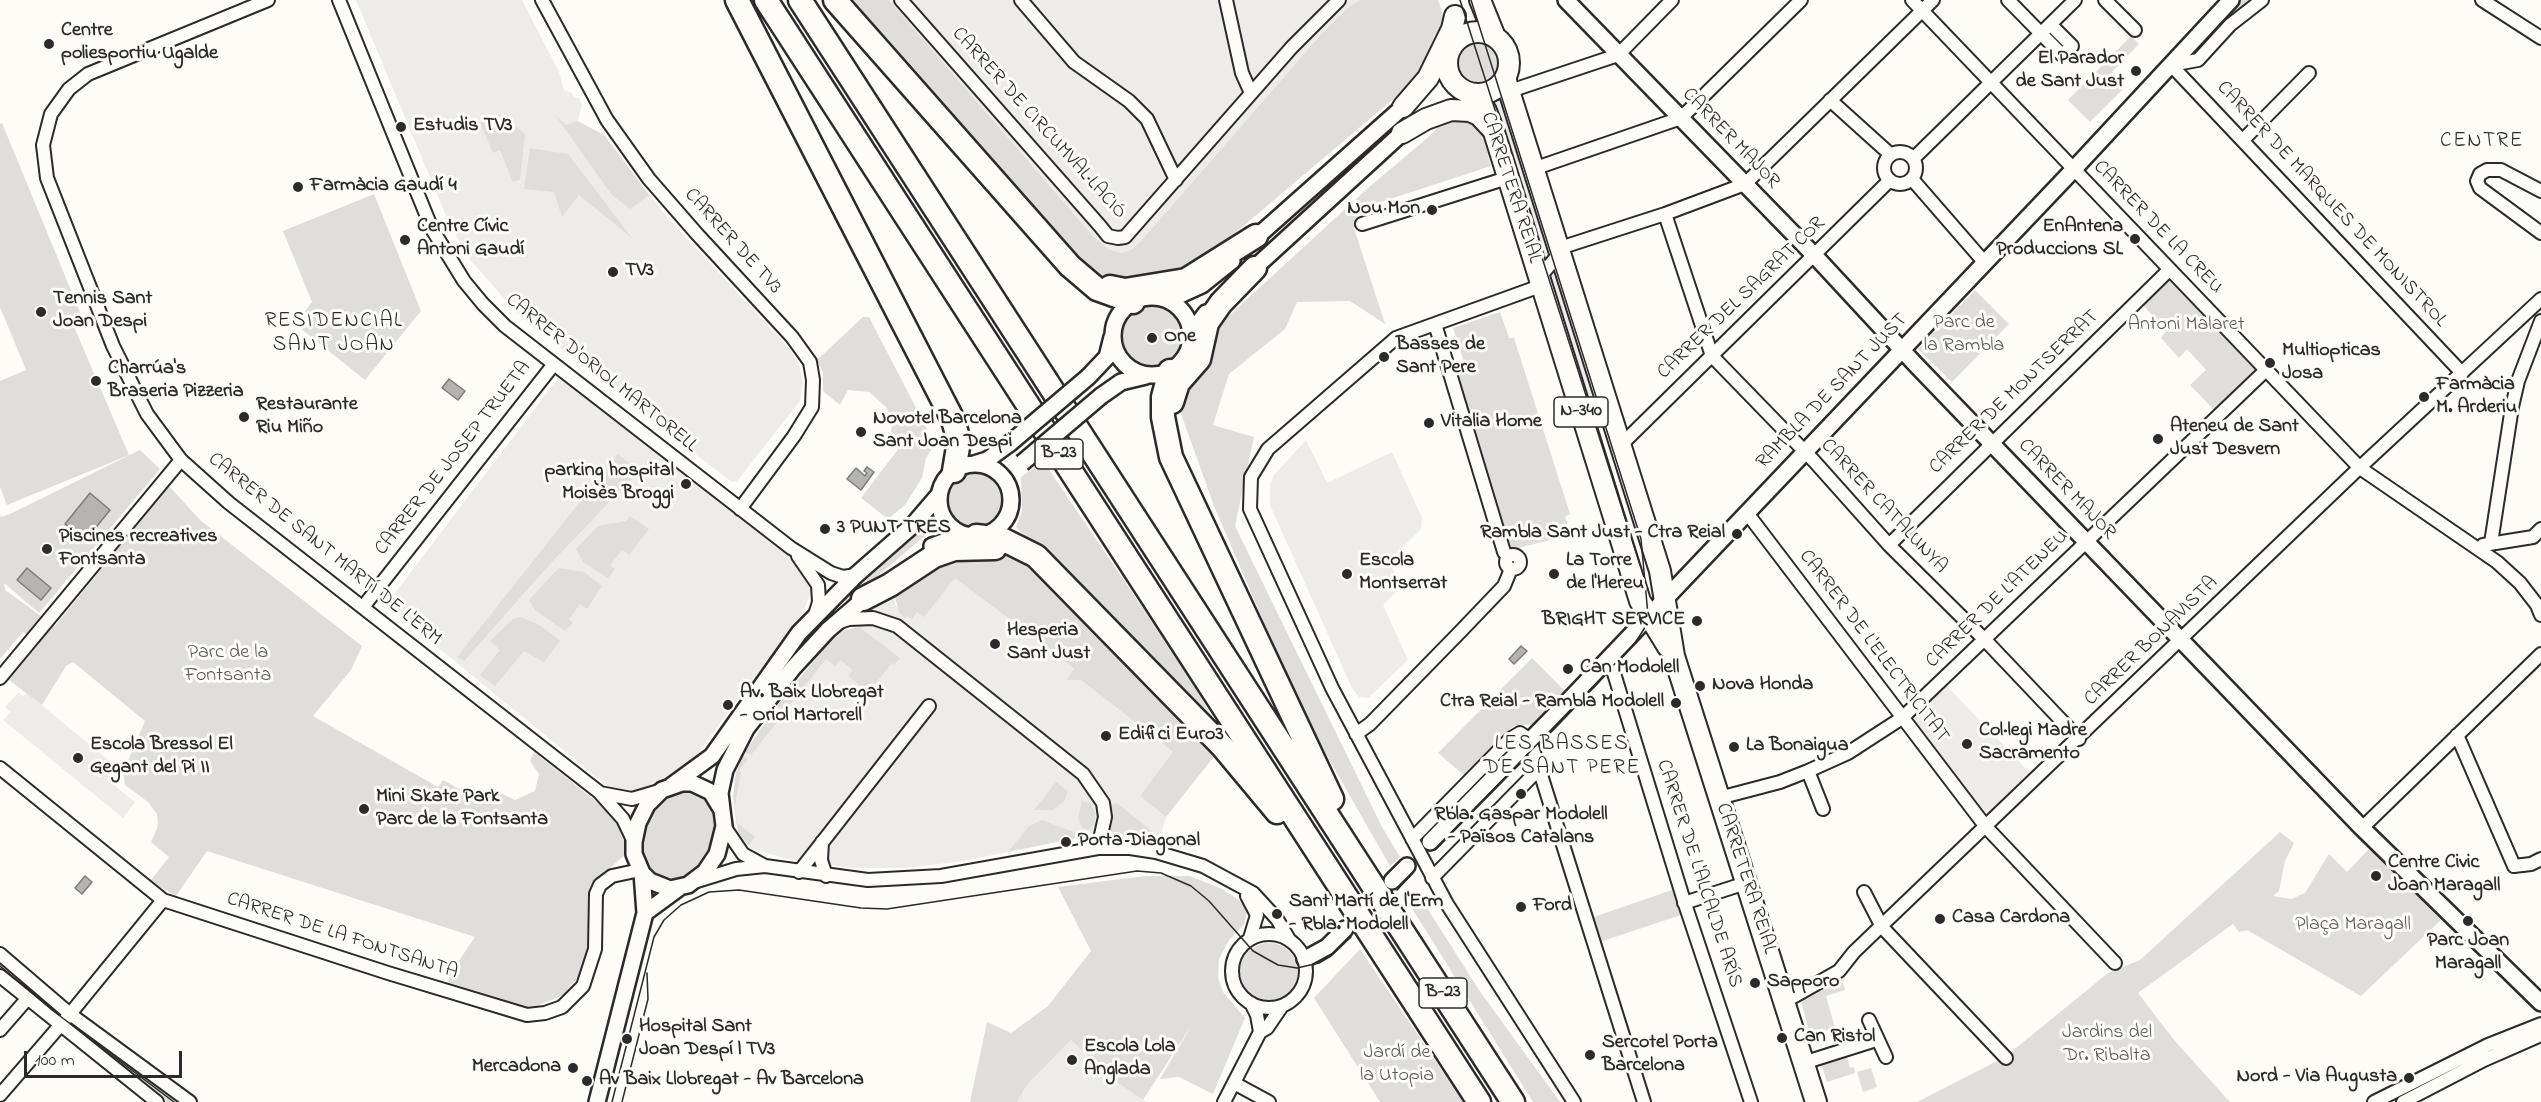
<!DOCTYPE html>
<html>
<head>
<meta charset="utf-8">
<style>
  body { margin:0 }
  #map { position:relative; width:2541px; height:1102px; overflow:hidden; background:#fdfcf7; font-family:"Indie Flower",sans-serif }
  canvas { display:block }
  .scale { position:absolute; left:24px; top:1051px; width:158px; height:27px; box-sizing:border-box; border:3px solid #2b2b2b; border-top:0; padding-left:8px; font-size:18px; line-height:21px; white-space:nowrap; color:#2b2b2b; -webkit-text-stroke:4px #fdfcf7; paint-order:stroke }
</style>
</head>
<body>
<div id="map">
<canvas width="2541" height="1102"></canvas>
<div class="scale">100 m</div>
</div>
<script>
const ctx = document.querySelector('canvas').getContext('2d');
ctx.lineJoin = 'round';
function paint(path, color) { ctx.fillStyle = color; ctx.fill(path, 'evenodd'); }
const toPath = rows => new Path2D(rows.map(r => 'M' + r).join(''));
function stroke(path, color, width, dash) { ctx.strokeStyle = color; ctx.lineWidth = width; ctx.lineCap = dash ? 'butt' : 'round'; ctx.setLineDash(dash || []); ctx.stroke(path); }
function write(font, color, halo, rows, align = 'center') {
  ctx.font = font + ' "Indie Flower",sans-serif'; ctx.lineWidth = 6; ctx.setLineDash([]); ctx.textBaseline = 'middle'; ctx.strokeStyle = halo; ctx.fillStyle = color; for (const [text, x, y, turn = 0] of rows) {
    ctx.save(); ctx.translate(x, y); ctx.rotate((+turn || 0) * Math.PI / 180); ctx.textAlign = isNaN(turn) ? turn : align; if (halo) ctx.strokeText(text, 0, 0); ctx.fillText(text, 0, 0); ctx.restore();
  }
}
paint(toPath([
  [356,0,522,0,559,72,564,90,572,93,574,98,579,98,582,105,578,121,605,136,666,216,790,349,799,364,803,382,800,401,737,481,732,482,699,457,520,316,471,261,449,223],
  [889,0,1360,0,1324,31,1141,241,1131,250,1121,253,1108,249,1093,236],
  [1505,95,1554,251,1541,267,1489,101],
  [1558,262,1608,423,1592,428,1545,278],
  [559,377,807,571,814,583,803,613,688,766,638,794,611,789,386,605],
  [1306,440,1327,483,1392,452,1422,518,1421,529,1389,561,1401,587,1383,605,1408,660,1368,698,1359,697,1352,688,1270,505,1270,484,1274,475],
  [954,577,1075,670,1068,679,1081,680,1174,753,1140,796,1166,817,1160,838,1158,841,1129,837,1085,836,964,861,904,868,851,868,788,859,752,849,742,839,736,822,734,780,745,752,773,711,828,643,841,632,859,626,895,588,895,604,904,618,917,612,924,616],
  [1947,686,2029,772,1986,816,1910,717],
  [18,693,23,696,27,693,123,772,115,786,135,802,123,818,3,720,11,712,5,707],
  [1071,1040,1115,1081,1146,1102,1017,1102,1027,1085]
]), '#edece8');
paint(toPath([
  [845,0,889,0,1093,236,1108,249,1121,253,1131,250,1141,241,1324,31,1349,7,1360,0,1438,0,1445,20,1434,37,1421,71,1405,89,1195,267,1122,281,1102,278,1055,235],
  [2238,0,2254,0,2230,20,2223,14],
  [2131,36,2139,44,2109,75,2123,89,2090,122,2068,100],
  '1454 63a22 22 0 1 1 44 0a22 22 0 1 1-44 0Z',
  [500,114,525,134,520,180,513,182,500,150,493,153,480,123],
  [555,115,566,125,577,121,604,135,649,195,630,209,612,195],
  [1459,118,1469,118,1480,125,1491,166,1375,204,1362,204,1354,228,1385,324,1350,301,1297,302,1285,329,1229,374,1213,425,1254,437,1235,526,1382,827,1400,857,1390,866,1290,691,1286,674,1214,506,1180,411,1184,389,1198,381,1219,325,1368,188,1432,134,1442,122],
  [2,123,82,317,72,322,129,455,7,505,0,487,0,381,26,370,0,307,0,124],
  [530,148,568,154,632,238,579,195,562,217,554,192,524,189],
  [374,194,421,311,365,380,295,324,312,302,283,231],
  [2169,277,2257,369,2214,410,2190,385,2206,370,2187,349,2179,358,2161,338,2166,331,2143,305],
  [1975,290,2009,324,1952,382,1918,349],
  '1121 336a32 32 0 1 1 64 0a32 32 0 1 1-64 0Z',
  [1500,312,1509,338,1514,338,1570,514,1565,517,1571,535,1510,550,1456,375,1467,371,1453,328],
  [863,317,869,317,928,431,933,447,926,458,922,478,905,505,888,519,861,498,899,448,890,441,892,423,887,408,869,392,848,390,840,405,823,391,823,373,817,360],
  [140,450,160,469,39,613,4,583,5,590,55,626,169,486,201,521,362,646,351,670,313,716,438,787,443,780,485,803,490,799,496,800,500,793,515,800,535,791,539,774,530,761,534,752,617,818,625,832,627,853,593,883,588,900,588,940,584,966,578,977,563,995,537,1006,524,1007,447,983,452,971,475,937,207,851,176,896,150,881,169,857,151,842,158,826,157,814,148,802,125,785,123,772,145,721,73,662,66,666,42,705,9,680,39,644,23,632,0,659,0,515,1,517,10,514],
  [618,454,639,471,551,563,464,661,457,657],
  [1043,461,1184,669,1220,730,1016,527,1022,511,1021,477],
  '945 500a30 30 0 1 1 60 0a30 30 0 1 1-60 0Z',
  [630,516,649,529,629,555,622,550,610,565,615,569,608,578,583,562,576,549,598,526,626,521],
  [930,521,935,527,847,602,842,597],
  [1003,553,1032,567,1216,754,1166,817,1140,796,1173,752,1081,680,1066,680,1074,669,1042,644,955,578,924,617,917,612,912,619,907,616,905,619,899,612,894,594,926,565],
  [559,568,584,572,602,586,587,609,580,604,569,619,573,623,565,631,536,611,529,600],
  [521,617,541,626,560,641,544,662,524,651,495,686,480,675,500,650,490,641,513,619],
  [859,627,900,658,894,665,892,663,871,689,862,687,848,676,853,670,840,660,835,666,826,659,784,712,777,706,832,639,846,630],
  [1532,658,1566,692,1535,724,1513,726,1467,778,1438,753],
  [773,711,781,717,751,755,745,752],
  [743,756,748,759,739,771,741,773,735,805,737,823,755,837,749,846,738,832,733,797,736,773],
  [1056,782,1068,791,1064,801,1053,810,1034,810],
  [690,792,701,796,710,805,715,819,711,845,702,865,691,874,682,880,657,877,649,870,643,859,642,844,650,817,668,797],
  [1082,801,1090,803,1095,812,1095,824,1089,830,1082,827,1078,818],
  [1117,803,1160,838,1158,841,1108,835,1107,806],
  [1042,820,1085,836,1008,852,1029,826],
  [2280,832,2294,843,2285,861,2279,891,2273,896,2291,899,2305,893,2329,854,2347,872,2370,848,2441,920,2361,996,2247,930,2239,932,2233,924,2138,993,2174,1040,2230,1102,1917,1102,2005,1057,2108,973,2140,960],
  [1145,876,1190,876,1222,889,1239,900,1247,911,1245,923,1229,940,1219,959,1218,978,1223,992,1245,1018,1213,1094,1179,1077,1160,1079,1193,1023,1143,1100,1115,1081,1071,1040,1027,1085,1017,1102,970,1102,987,1022,1011,1033,1048,1006,1091,951,1058,887],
  [1672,890,1681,915,1597,943,1588,919],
  [1417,892,1479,990,1560,1102,1533,1102,1408,902],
  '1240 972a29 29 0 1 1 58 0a29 29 0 1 1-58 0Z',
  [1360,949,1463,1102,1380,1102,1314,998],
  [0,961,53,1005,48,1011,0,971],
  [1841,975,1845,990,1826,996,1835,1028,1810,1035,1800,997,1820,989],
  [82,1029,143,1076,180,1102,167,1102,129,1075,77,1035],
  [1873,1046,1874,1048,1847,1057,1850,1068,1854,1067,1855,1073,1827,1082,1821,1063],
  [1871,1068,1877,1087,1863,1092,1857,1072]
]), '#dfdeda');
const water = toPath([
  [449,379,465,391,458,400,442,388,449,379],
  [867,467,874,472,861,490,847,479,856,468,865,476,867,473,864,471,867,467],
  [90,493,110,510,85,541,65,524,90,493],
  [27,568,51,588,41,600,17,580,27,568],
  [1521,646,1527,651,1514,664,1509,659,1521,646],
  [85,876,92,882,82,894,75,888,85,876]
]);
paint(water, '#b5b4b1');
stroke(water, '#7e7d7b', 1.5);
const minor = toPath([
  [268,0,88,74,69,89,51,114,43,145,47,178,113,346,147,414,181,460,229,503,599,792,623,819,634,842],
  [339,0,432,229,464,281,483,304,505,326,791,548,831,573,843,577,856,575],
  [542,0,607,120,649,179,697,234,792,337,810,362,813,380,812,407,794,436,740,509],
  [901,0,1100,226,1108,236,1118,238,1125,237,1292,47,1339,0],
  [1021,0,1074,62,1129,101,1147,119,1176,180],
  [1226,0,1242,73,1251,93],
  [1912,0,2360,468,2497,562,2520,583,2537,605,2541,615],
  [2008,0,2062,55,2072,46,2051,25],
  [2105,0,2135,30],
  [2482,0,2541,38],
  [2171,65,2462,373],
  [2171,65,2198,60,2230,25,2262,0],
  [1510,91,1618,55,1672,0],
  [1830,100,1891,155],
  [2243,140,2309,73],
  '1884 168a16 16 0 1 1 32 0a16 16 0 1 1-32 0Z',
  [1913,159,2075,0],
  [1533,169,1681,118,1801,0],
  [1912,179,1985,263],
  [2541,191,2501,170,2487,170,2480,174,2477,181,2480,188,2541,233],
  [1665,214,1712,356,1814,461,1889,545,1986,641,2079,739],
  [1362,224,1507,178],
  [1435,324,1504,552,1508,556],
  [1621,445,1890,180],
  [1747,513,1986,827,2115,963],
  [2491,543,2512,407,2518,381,2541,321],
  [1889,545,2169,270],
  [2483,545,2533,537,2541,529],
  '1506 562a7 7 0 1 1 14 0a7 7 0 1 1-14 0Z',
  [798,556,818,585,819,602,815,615],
  [363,607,554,364],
  [837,623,849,619,873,618,897,626,1083,774,1103,803,1105,817,1098,848],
  [1609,657,1684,901,1751,1102],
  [0,678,181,460],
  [1356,734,1370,724,1459,633,1504,586,1511,569],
  [2457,735,2514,866,2531,864,2541,859],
  [0,768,163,900,388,973,527,1015,545,1013,562,1007,583,986,595,949,596,894,600,885,612,876,640,870],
  [1808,771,1823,809],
  [600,793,632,799,659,791],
  [1719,798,1780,782,1808,771,1848,753,1902,718,2266,370],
  [724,826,743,854,765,866,868,880,941,876,1098,848,1130,848,1156,852,1203,866,1253,893,1277,919,1290,941],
  [2362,828,2541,654],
  [1412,839,1510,739,1520,733,1530,740,1644,1102],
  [822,842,821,860,826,876],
  [799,872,929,706],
  [1432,878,1538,770],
  [697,881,736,869,765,866],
  [1864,892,1882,927,2006,1058],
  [1247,896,1257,915,1250,938],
  [1684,903,1746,883],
  '1232 971a37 37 0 1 1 74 0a37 37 0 1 1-74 0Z',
  [0,954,70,1014,190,1102],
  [0,976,157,1102],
  [1784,1002,1839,971,1854,952,2357,470,2541,299],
  [1251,1003,1257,1015,1260,1032],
  [1869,1020,1886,1057],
  [0,1030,27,999],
  [1803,1063,1876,1040],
  [1234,1083,1269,1102],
  [0,1095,70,1014,163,900],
  [1224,1102,1260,1032,1267,1028,1282,1006],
  [1574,1102,1447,904,1332,688,1250,509,1251,477,1268,449,1396,338,1532,289,1541,284,1543,273,1566,246,1665,214,1745,184,1933,0],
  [2374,1102,2488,1045,2541,1024],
  [2403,1102,2484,1060,2541,1035]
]);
const tertiary = toPath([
  [1566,0,1815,256,1916,365,2362,828,2541,1003],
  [1251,242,1403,107],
  [1249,273,1402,133],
  [1153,297,1178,296,1202,285,1232,261],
  '1113 336a39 39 0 1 1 78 0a39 39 0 1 1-78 0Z',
  [1191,333,1206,313],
  [1088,377,1107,357,1112,337],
  [1101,396,1121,382,1146,376],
  '939 500a36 36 0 1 1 72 0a36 36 0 1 1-72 0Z',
  [974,464,987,460,1009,444],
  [932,546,962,535],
  [682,783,692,783,711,792,722,810,724,826,717,854,705,872,688,885,670,889,650,881,642,873,634,854,634,842,638,823,647,805,662,790,682,783],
  [671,786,712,756,799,633,856,575,913,525,937,497],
  [722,810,720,793,725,770,746,729,793,668,828,630,870,594],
  [1430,842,1552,718,2074,169,2231,0],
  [1392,881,1407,866],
  [645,913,679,888],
  [1305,959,1327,947,1345,929],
  [597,1102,645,913,642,873]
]);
const primary = toPath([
  [1480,0,1495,37],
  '1447 63a31 31 0 1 1 62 0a31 31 0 1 1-62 0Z',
  [1505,78,1660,571,1674,656,1816,1102],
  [1474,95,1486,111,1493,129,1640,601,1668,647],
  [1403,107,1428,78,1452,29,1455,16],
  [1402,133,1426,119,1451,110,1470,111,1479,115,1492,129]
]);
const motorway = toPath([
  [737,0,953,420,959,441,954,471],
  [766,0,1479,1102],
  [800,0,1513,1102],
  [835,0,1070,266,1097,289,1133,302],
  [1110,287,1125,290,1186,280,1256,236],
  [1170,371,1163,397,1163,417,1171,457,1332,799],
  [1172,402,1178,383,1199,359,1207,323,1221,303,1255,268],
  [976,536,1002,539,1036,556,1222,746,1277,812],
  [863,599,890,585,934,556,954,549,995,548]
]);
stroke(minor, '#2b2b2b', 16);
stroke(tertiary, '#2b2b2b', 20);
stroke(primary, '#2b2b2b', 24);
stroke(motorway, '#2b2b2b', 27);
stroke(minor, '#fdfcf7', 12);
stroke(tertiary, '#fdfcf7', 15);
stroke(primary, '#fdfcf7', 20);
stroke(motorway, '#fdfcf7', 22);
stroke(toPath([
  [1460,0,1640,565],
  [1435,850,1635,643,1644,629,1648,615,1641,539,1471,0],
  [1397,890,1412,874],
  [0,966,52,1010,174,1102],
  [612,1102,654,937,664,920,681,905,709,892,739,890,861,908,887,909,1137,871,1161,873,1191,886,1209,901,1253,951,1278,965,1297,968,1319,963,1331,956,1351,937],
  [622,1102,648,999,647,973]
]), '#2b2b2b', 1.5);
const tertiaryBridge = toPath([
  [1009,444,1088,377],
  [1022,463,1101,396]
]);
stroke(tertiaryBridge, '#2b2b2b', 20, []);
stroke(tertiaryBridge, '#fdfcf7', 15);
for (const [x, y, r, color] of [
  [49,44,6,"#2b2b2b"],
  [2136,71,6,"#2b2b2b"],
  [401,127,6,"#2b2b2b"],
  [298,187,6,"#2b2b2b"],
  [1432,210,6,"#2b2b2b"],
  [2135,239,6,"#2b2b2b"],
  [405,240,6,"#2b2b2b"],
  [613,272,6,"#2b2b2b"],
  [41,312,6,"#2b2b2b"],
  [1152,338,6,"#2b2b2b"],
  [1384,357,6,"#2b2b2b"],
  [2270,363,6,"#2b2b2b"],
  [96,381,6,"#2b2b2b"],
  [2424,397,6,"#2b2b2b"],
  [244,417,6,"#2b2b2b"],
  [1429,423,6,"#2b2b2b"],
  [861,432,6,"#2b2b2b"],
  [2158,439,6,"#2b2b2b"],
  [686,484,6,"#2b2b2b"],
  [825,529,6,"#2b2b2b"],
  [1737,534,6,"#2b2b2b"],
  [47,549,6,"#2b2b2b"],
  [1347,574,6,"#2b2b2b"],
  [1554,574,6,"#2b2b2b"],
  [1697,621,6,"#2b2b2b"],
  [995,644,6,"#2b2b2b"],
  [1568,669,6,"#2b2b2b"],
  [1700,686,6,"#2b2b2b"],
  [1676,703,6,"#2b2b2b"],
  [728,705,6,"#2b2b2b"],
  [1106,736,6,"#2b2b2b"],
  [1967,744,6,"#2b2b2b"],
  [1734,747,6,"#2b2b2b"],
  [78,758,6,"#2b2b2b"],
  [1521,794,6,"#2b2b2b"],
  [364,809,6,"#2b2b2b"],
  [1066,842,6,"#2b2b2b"],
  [2376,876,6,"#2b2b2b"],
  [1521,907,6,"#2b2b2b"],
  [1277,914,6,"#2b2b2b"],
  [1940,919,6,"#2b2b2b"],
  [2468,921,6,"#2b2b2b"],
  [1755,983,6,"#2b2b2b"],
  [1782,1038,6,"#2b2b2b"],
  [627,1039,6,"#2b2b2b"],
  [1590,1055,6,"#2b2b2b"],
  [1072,1060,6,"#2b2b2b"],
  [573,1068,6,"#2b2b2b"],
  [2409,1078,6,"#2b2b2b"],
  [587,1081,6,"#2b2b2b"]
]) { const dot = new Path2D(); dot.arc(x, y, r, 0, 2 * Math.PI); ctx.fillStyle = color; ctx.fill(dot); stroke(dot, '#fdfcf7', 2); }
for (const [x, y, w] of [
  [1581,412,54],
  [1059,454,48],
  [1443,993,48]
]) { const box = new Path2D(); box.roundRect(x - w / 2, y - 15, w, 30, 4.5); ctx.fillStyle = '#fdfcf7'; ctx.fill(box); stroke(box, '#2b2b2b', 1.5); }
write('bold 18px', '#2b2b2b', null, [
  ["N-340",1581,412],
  ["B-23",1059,454],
  ["B-23",1443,993]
]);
write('bold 20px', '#2b2b2b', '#fdfcf7', [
  ["Centre",61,32],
  ["poliesportiu Ugalde",61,55],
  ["El Parador",2124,60,"right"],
  ["de Sant Just",2124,83,"right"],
  ["Estudis TV3",413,127],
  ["Farmàcia Gaudí 4",310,187],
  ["Nou Mon",1420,210,"right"],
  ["Centre Cívic",417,228],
  ["Antoni Gaudí",417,251],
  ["EnAntena",2123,228,"right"],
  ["Produccions SL",2123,251,"right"],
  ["TV3",625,272],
  ["Tennis Sant",53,300],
  ["Joan Despi",53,323],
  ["One",1164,338],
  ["Basses de",1396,346],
  ["Sant Pere",1396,369],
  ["Multiopticas",2282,352],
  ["Josa",2282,375],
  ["Charrúa's",108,370],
  ["Braseria Pizzeria",108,393],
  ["Farmàcia",2436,386],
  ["M. Arderiu",2436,409],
  ["Restaurante",256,406],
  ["Riu Miño",256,429],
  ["Novotel Barcelona",873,420],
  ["Sant Joan Despi",873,443],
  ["Vitalia Home",1441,423],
  ["Ateneu de Sant",2170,428],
  ["Just Desvern",2170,451],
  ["parking hospital",674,472,"right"],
  ["Moisès Broggi",674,495,"right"],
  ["3 PUNT TRES",837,529],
  ["Rambla Sant Just - Ctra Reial",1725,534,"right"],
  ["Piscines recreatives",59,538],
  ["Fontsanta",59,561],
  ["Escola",1359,562],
  ["Montserrat",1359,585],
  ["La Torre",1566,562],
  ["de l'Hereu",1566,585],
  ["BRIGHT SERVICE",1685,621,"right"],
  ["Hesperia",1007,632],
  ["Sant Just",1007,655],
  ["Can Modolell",1580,669],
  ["Nova Honda",1712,686],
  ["Av. Baix Llobregat",740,694],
  ["- Oriol Martorell",740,717],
  ["Ctra Reial - Rambla Modolell",1664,703,"right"],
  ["Col·legi Madre",1979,732],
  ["Sacramento",1979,755],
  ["Edifici Euro3",1118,736],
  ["Escola Bressol El",90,746],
  ["Gegant del Pi II",90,769],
  ["La Bonaigua",1746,747],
  ["Mini Skate Park",376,798],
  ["Parc de la Fontsanta",376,821],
  ["Rbla. Gaspar Modolell",1521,816,"center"],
  ["- Països Catalans",1521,839,"center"],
  ["Porta Diagonal",1078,842],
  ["Centre Civic",2388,864],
  ["Joan Maragall",2388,887],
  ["Sant Martí de l'Erm",1289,903],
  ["- Rbla. Modolell",1289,926],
  ["Ford",1533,907],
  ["Casa Cardona",1952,919],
  ["Parc Joan",2468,942,"center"],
  ["Maragall",2468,965,"center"],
  ["Sapporo",1767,983],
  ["Hospital Sant",639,1028],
  ["Joan Despí | TV3",639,1051],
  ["Can Ristol",1794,1038],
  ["Sercotel Porta",1602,1044],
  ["Barcelona",1602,1067],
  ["Escola Lola",1084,1048],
  ["Anglada",1084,1071],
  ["Mercadona",561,1068,"right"],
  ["Nord - Via Augusta",2397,1078,"right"],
  ["Av Baix Llobregat - Av Barcelona",599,1081]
], 'left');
write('20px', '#2b2b2b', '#fdfcf7', [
  ["CARRER DE CIRCUMVAL·LACIÓ",1038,124,48],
  ["CARRER MAJOR",1730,139,46],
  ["CARRETERA REIAL",1510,188,72],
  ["CARRER DE MARQUES DE MONISTROL",2331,205,47],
  ["CARRER DE LA CREU",2157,228,46],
  ["CARRER DE TV3",732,242,48],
  ["CARRER DEL SAGRAT COR",1742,299,-44],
  ["CARRER D'ORIOL MARTORELL",601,374,39],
  ["RAMBLA DE SANT JUST",1833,392,-46],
  ["CARRER DE MONTSERRAT",2015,393,-44],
  ["CARRER DE JOSEP TRUETA",454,459,-52],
  ["CARRER MAJOR",2066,490,46],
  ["CARRER CATALUNYA",1883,507,47],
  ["CARRER DE SANT MARTÍ DE L'ERM",324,550,39],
  ["CARRER DE L'ATENEU",1998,600,-44],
  ["CARRER BONAVISTA",2152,642,-44],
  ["CARRER DE L'ELECTRICITAT",1873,647,53],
  ["CARRER DE L'ALCALDE ARÍS",1698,874,72],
  ["CARRETERA REIAL",1745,879,72],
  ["CARRER DE LA FONTSANTA",342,937,18]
]);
write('20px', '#585857', '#fdfcf7', [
  ["Parc de",1964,324],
  ["la Rambla",1964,347],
  ["Antoni Malaret",2186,326],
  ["Parc de la",228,654],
  ["Fontsanta",228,677],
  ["Plaça Maragall",2353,926],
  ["Jardins del",2107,1034],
  ["Dr. Ribalta",2107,1057],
  ["Jardí de",1397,1054],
  ["la Utopia",1397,1077]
]);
ctx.letterSpacing = '1.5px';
write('21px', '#2b2b2b', '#fdfcf7', [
  ["CENTRE",2482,143],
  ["RESIDENCIAL",334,323],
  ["SANT JOAN",334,347],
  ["LES BASSES",1562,746],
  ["DE SANT PERE",1562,770]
]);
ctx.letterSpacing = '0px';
</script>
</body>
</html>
